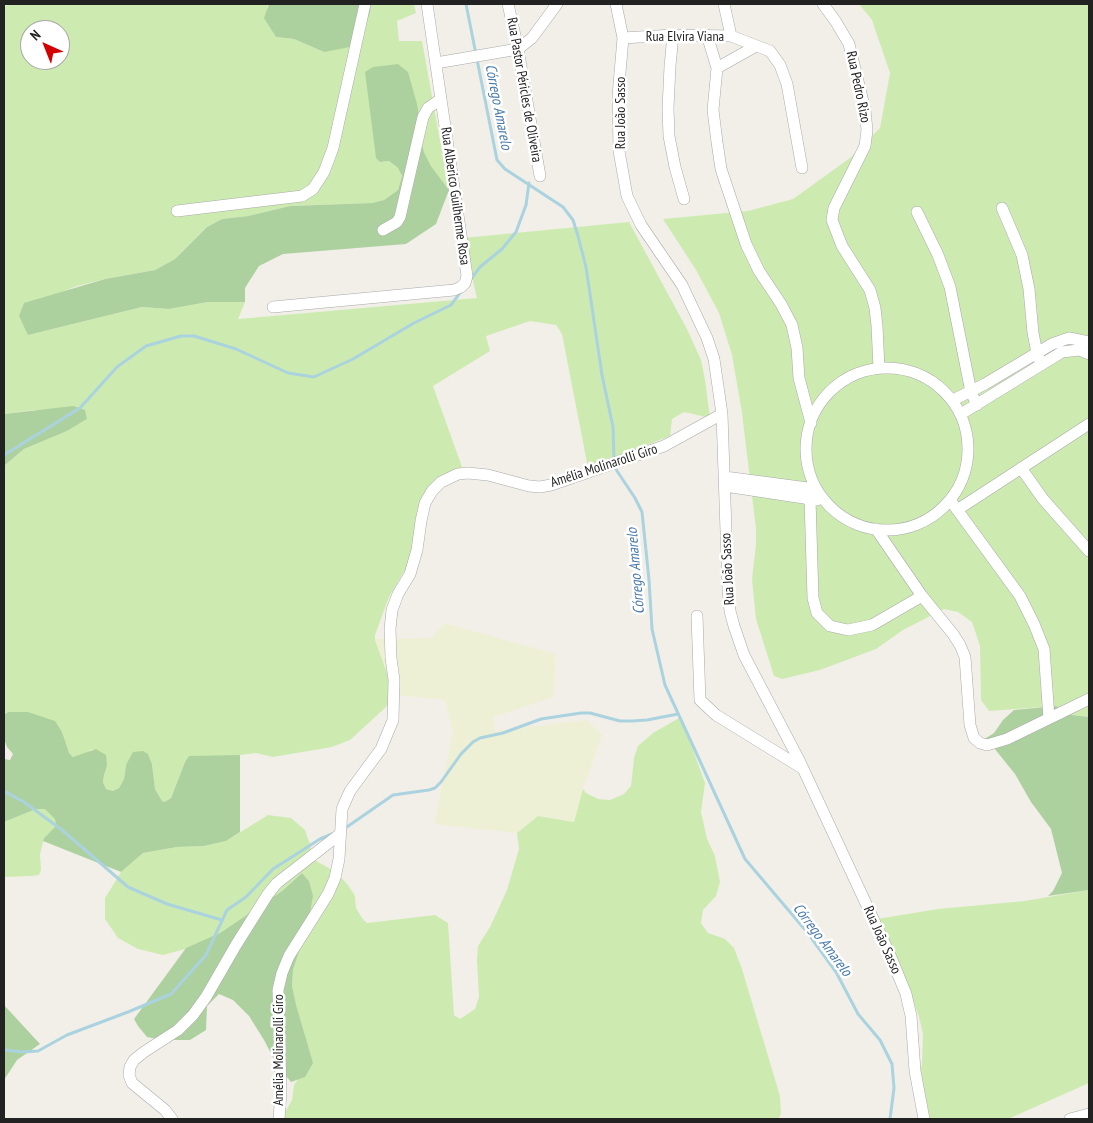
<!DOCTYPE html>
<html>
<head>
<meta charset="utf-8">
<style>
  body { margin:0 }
  #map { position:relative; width:1093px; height:1123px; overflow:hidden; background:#f2efe9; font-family:"PT Sans Narrow",sans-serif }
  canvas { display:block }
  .frame { position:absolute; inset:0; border:5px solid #222; pointer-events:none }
  .north { position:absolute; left:20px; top:20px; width:50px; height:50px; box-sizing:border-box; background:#fff; border:1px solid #a7a7a7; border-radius:50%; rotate:316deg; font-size:14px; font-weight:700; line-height:20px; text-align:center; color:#222 }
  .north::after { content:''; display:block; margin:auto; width:18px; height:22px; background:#d40000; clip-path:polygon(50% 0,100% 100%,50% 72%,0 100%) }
</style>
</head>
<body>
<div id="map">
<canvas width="1093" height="1123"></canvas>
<div class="frame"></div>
<div class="north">N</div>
</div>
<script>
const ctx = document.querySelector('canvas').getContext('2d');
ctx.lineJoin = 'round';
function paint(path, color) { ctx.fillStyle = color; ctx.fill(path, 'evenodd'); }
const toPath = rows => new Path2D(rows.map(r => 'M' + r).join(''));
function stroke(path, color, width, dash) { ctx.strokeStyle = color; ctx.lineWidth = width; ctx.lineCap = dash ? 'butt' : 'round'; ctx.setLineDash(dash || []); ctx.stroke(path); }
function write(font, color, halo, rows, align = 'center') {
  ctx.font = font + ' "PT Sans Narrow",sans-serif'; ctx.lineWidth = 5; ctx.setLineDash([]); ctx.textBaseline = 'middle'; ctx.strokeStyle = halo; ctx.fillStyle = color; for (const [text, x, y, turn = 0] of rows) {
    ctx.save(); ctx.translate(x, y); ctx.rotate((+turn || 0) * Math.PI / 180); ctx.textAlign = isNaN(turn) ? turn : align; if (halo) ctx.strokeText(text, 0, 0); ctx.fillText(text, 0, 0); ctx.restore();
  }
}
paint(toPath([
  [444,623,556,654,554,697,494,717,494,731,587,720,602,735,583,789,574,822,538,816,517,833,434,824,453,731,445,700,395,695,375,639,432,638]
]), '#eef0d5');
paint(toPath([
  [15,4,269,4,267,7,276,37,294,39,324,52,370,13,371,4,414,4,416,13,397,21,399,41,422,41,449,190,431,166,424,152,420,136,381,162,389,161,398,168,402,176,398,190,384,200,372,203,290,206,248,216,222,219,207,227,175,259,155,270,105,279,77,286,52,296,28,335,142,307,169,309,208,302,245,302,238,319,477,298,463,238,629,222,688,331,701,360,705,380,710,418,684,412,672,419,670,436,588,468,562,334,556,325,530,321,486,336,490,351,433,386,462,467,437,481,409,563,389,597,375,635,375,640,395,695,385,708,350,740,332,747,273,757,256,753,185,762,171,798,165,803,162,801,155,789,152,764,148,754,126,765,124,779,119,788,113,791,106,789,103,782,104,775,107,766,92,749,84,755,73,757,69,753,65,745,62,732,8,712,4,715,4,466,24,449,67,431,87,419,34,410,4,414,4,6],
  [30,30,60,30,60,60,30,60],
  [859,4,1089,4,1089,717,1072,715,1056,706,989,711,981,700,980,646,972,622,958,612,944,609,903,630,876,649,820,670,782,679,774,676,756,619,752,579,756,545,756,529,742,413,732,355,719,313,696,270,663,219,748,211,793,199,850,158,880,128,890,73,872,20],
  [681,717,705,783,701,812,707,839,715,856,720,882,716,896,703,910,701,923,708,933,725,939,734,948,742,969,780,1096,781,1114,778,1119,283,1119,284,1114,292,1100,294,1085,298,1079,305,1077,292,986,293,970,300,945,309,881,302,873,282,891,220,933,189,948,163,955,138,949,118,938,105,919,105,898,121,872,143,853,177,847,204,846,226,841,268,815,291,818,305,830,311,847,309,857,336,872,348,885,355,896,356,908,362,918,367,923,435,915,448,923,454,1015,460,1019,475,1009,479,997,477,960,478,946,490,927,507,890,519,849,517,833,538,816,574,822,583,789,586,793,598,799,610,800,624,794,631,786,634,758,638,746,653,733],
  [36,809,45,809,51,813,55,819,56,827,44,838,40,854,41,870,39,875,31,876,4,877,4,822],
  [1089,890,1089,1083,1008,1119,930,1119,920,1071,922,1065,923,1034,919,1017,901,967,877,919,938,909,1025,901]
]), '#cdebb0');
paint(toPath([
  [269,4,371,4,370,13,355,46,324,52,294,39,276,37,264,18],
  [398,64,408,72,417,104,420,121,420,136,424,152,431,166,449,190,436,224,406,244,283,254,259,266,245,288,245,302,208,302,169,309,142,307,28,335,19,316,24,303,105,279,155,270,175,259,207,227,222,219,248,216,290,206,372,203,384,200,398,190,402,176,398,168,389,161,380,162,376,158,365,72,373,67],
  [73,406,85,410,87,419,67,431,24,449,4,466,4,414],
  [1056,706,1072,715,1089,717,1089,890,1048,896,1053,891,1062,873,1051,829,1031,802,1015,774,986,738,994,733,1003,720,1014,710],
  [8,712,28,712,55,721,62,732,69,753,73,757,96,749,106,755,107,766,104,775,103,782,106,789,113,791,119,788,124,779,126,765,133,752,143,751,148,754,152,764,155,789,162,801,165,802,171,798,185,762,189,756,240,755,240,832,226,841,204,846,177,847,143,853,121,872,43,841,44,838,56,826,55,819,45,809,36,809,4,822,4,759,10,760,13,754,7,747,4,739,4,715],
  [302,873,309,881,313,896,308,923,293,970,292,986,296,1005,313,1063,305,1077,291,1082,277,1065,264,1040,249,1016,233,1000,219,994,207,1006,206,1030,190,1040,163,1040,147,1037,138,1026,134,1019,186,948,220,933,282,891],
  [4,1005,40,1044,17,1060,4,1080]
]), '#add19e');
stroke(toPath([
  [466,4,497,160,505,169,563,207,573,220,578,236,586,267,602,375,613,427,614,460],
  [471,279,480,267,502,249,516,232,526,205,529,183],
  [4,455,80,408,117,367,146,346,181,336,194,336,236,349,288,373,314,377,353,359,414,323,451,305,462,290],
  [615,466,617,471,635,498,642,512,649,580,652,629,665,685,745,859,807,932,836,972,858,1014,880,1040,892,1064,894,1088,890,1119],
  [4,791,24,802,62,830,128,887,167,904,222,920],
  [344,829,393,795,429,790,435,788,441,782,461,754,473,742,480,738,503,733,541,719,581,713,590,713,620,721,632,721,647,720,678,714],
  [4,1050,24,1052,38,1051,67,1035,128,1012,171,994,206,955,227,910,246,897,273,869,320,839,332,834]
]), '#aad3df', 3);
const minor = toPath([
  [508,4,518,49,540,176],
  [616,4,623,38,618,96,619,151,627,196,641,225,682,285,707,338,714,359,722,414,728,590,730,611,734,626,744,655,799,760,890,955,906,994,911,1016,915,1071,924,1119],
  [724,4,731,36],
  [823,4,836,22,849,44,865,110,867,130,865,146,834,208,832,220,842,246,870,290,875,308,877,326,879,368],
  [673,35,670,66,668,109,669,136,675,167,684,199],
  [707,35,717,68],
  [623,38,673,35,731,36,770,51,780,65,787,84,802,168],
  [756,46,717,68,713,110,717,142,721,169,746,244,759,271,781,304,792,325,797,348,799,378,811,423],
  [436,63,518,49,532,38,557,4],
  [1002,208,1022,255,1029,289,1033,333,1037,353,1041,364],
  [177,211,302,196,313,189,324,172,333,148,365,4],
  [917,212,938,255,950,287,971,392,977,405],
  [383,230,397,222,400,217,423,117,428,108,441,99],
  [273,307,454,290,461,287,465,283,467,276,427,4],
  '806 449a81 81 0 1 1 162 0a81 81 0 1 1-162 0Z',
  [953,400,985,384,1052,344,1069,338,1089,342],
  [961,414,1062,352,1079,350,1089,354],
  [1021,468,1043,499,1089,551],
  [725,477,815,489],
  [725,486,817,500],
  [809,489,810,499,813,598,817,613,830,626,848,630,872,625,922,596],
  [950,500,1020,596,1034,624,1044,649,1049,718],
  [957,510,1089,424],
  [876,529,922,596,953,634,960,645,965,657,970,725,974,738,980,743,987,745,1007,739,1089,699],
  [697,616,700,700,716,715,802,768],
  [172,1119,165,1110,132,1083,129,1075,130,1067,134,1060,144,1052,178,1030,193,1015,206,997,236,945,268,894,277,883,340,834],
  [279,1119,281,1092,278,990,282,973,289,956,328,894,335,878,339,859,342,809,350,791,381,749,393,720,394,680,391,658,390,629,392,610,398,594,410,574,417,550,421,521,425,503,432,491,441,482,458,474,468,473,488,475,529,486,540,487,551,485,664,446,722,414],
  [1070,1119,1089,1114]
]);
stroke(minor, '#a9a9a9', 12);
stroke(minor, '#fff', 11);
write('14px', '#222', '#fff', [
  ["Rua Elvira Viana",685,37],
  ["Rua Pedro Rizo",858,87,78],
  ["Rua Pastor Péricles de Oliveira",524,90,80],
  ["Rua João Sasso",621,113,-90],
  ["Rua Alberico Guilherme Rosa",455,196,82],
  ["Amélia Molinarolli Giro",604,466,-18],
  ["Rua João Sasso",728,569,-93],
  ["Rua João Sasso",882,940,66],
  ["Amélia Molinarolli Giro",279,1050,-90]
]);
write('italic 15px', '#4a7aab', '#fff', [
  ["Córrego Amarelo",498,107,79],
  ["Córrego Amarelo",636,571,-95],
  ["Córrego Amarelo",822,940,53]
]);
</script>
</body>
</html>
